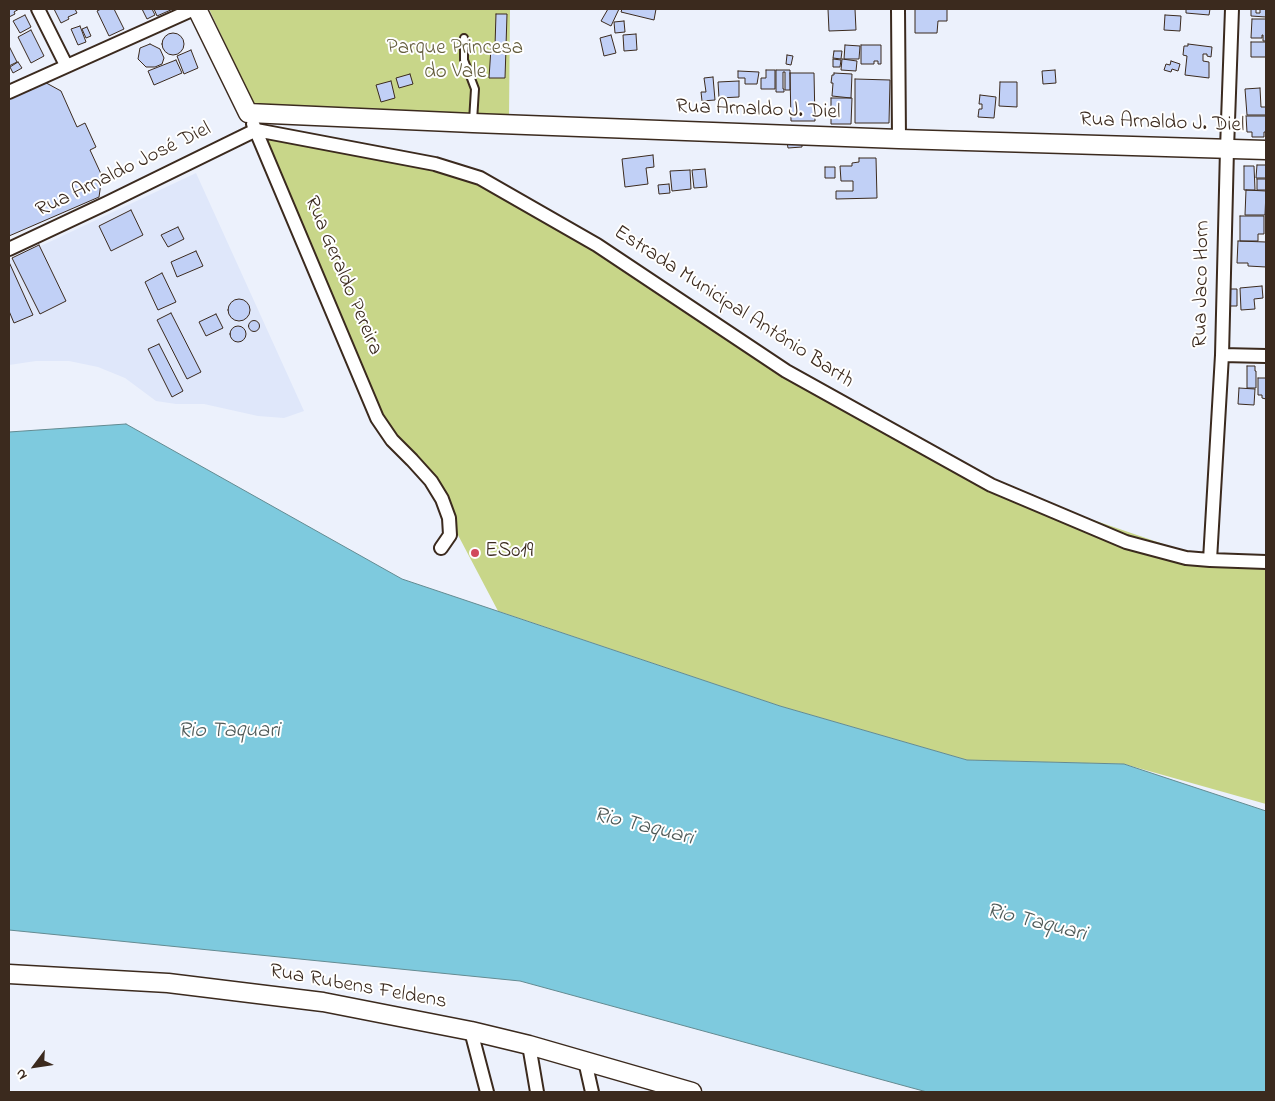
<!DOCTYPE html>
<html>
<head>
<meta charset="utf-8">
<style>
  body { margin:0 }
  #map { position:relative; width:1275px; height:1101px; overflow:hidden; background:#ecf1fc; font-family:"Indie Flower",sans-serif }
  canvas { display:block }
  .frame { position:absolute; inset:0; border:10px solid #3b2a1e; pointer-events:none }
  .north { position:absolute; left:10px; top:1041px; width:50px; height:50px; -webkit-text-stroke:4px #fff; paint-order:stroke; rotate:239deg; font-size:14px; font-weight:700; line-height:20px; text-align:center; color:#3b2a1e }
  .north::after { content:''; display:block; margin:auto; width:18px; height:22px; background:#3b2a1e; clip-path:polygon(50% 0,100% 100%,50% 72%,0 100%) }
</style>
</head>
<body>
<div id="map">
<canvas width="1275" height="1101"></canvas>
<div class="frame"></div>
<div class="north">N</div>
</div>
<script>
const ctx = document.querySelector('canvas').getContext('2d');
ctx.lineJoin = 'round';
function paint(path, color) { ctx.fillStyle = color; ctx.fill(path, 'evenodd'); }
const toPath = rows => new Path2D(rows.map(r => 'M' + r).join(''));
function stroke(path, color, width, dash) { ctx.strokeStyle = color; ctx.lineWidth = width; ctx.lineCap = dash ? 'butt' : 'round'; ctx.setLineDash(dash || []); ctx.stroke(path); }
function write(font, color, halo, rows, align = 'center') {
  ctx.font = font + ' "Indie Flower",sans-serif'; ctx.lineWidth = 4; ctx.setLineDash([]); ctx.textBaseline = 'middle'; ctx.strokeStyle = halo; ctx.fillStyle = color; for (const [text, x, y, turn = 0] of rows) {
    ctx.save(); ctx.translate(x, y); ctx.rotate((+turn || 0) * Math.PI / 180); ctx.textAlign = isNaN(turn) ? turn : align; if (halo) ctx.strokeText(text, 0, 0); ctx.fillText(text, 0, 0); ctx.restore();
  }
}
paint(toPath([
  [196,173,304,411,284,418,258,416,204,404,176,404,156,401,125,378,98,367,69,361,36,361,9,365,9,261]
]), '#dfe7fa');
paint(toPath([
  [209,9,510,9,509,118,256,109],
  [256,130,480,178,786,371,991,485,1210,560,1266,562,1266,804,1124,764,967,760,780,706,498,611,449,518,392,440]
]), '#c8d689');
const water = toPath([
  [126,424,402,579,780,706,967,760,1124,764,1266,811,1266,1092,927,1092,520,981,9,930,9,432,126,424]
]);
paint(water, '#7ecade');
stroke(water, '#638a91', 1);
const building = toPath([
  [9,9,19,9,14,12,15,14,9,17,9,9],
  [54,9,75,9,77,13,68,17,69,19,61,23,54,9],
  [101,9,114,9,124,29,109,36,97,11,101,9],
  [142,9,152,9,155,15,147,19,142,9],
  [154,9,173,9,157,16,154,9],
  [608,9,619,9,611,26,601,21,608,9],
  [622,9,656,9,654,20,621,12,622,9],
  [828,9,855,9,856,30,829,31,828,9],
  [915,9,947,9,947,21,938,21,937,33,915,33,915,9],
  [1186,9,1210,9,1209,15,1186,13,1186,9],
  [1251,9,1256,9,1256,13,1260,13,1260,9,1266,9,1266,17,1251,16,1251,9],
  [496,14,507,14,506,46,495,46,496,14],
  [25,15,31,27,20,33,13,21,25,15],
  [1165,15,1181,16,1180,31,1164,30,1165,15],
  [1252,19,1266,19,1266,41,1263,41,1263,35,1262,35,1262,38,1251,38,1252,19],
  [624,21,625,32,615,33,614,22,624,21],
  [80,26,86,42,78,45,71,29,80,26],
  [87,27,91,36,86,38,82,29,87,27],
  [31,30,44,56,31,63,18,37,31,30],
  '162 44a11 11 0 1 1 22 0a11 11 0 1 1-22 0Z',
  [636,34,637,50,624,51,623,35,636,34],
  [611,35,616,53,604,56,600,38,611,35],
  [1251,42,1266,42,1266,57,1251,57,1251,42],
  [150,44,160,49,164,58,162,64,155,67,146,67,138,59,140,48,150,44],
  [1188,44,1212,47,1211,57,1207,56,1207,54,1203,54,1203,61,1209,62,1209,78,1185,75,1187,56,1183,55,1184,46,1188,46,1188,44],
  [845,45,860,46,859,59,844,59,845,45],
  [861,45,881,45,881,64,878,64,878,61,874,61,874,64,861,64,861,45],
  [9,46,17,62,9,66,9,46],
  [491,48,506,48,505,78,489,78,491,48],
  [191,50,198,68,184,74,177,56,191,50],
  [834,51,842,51,841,59,833,58,834,51],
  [787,55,793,56,791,65,786,64,787,55],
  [833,59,841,60,840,67,833,67,833,59],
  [842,59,857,61,856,71,841,70,842,59],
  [176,60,182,73,154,85,148,71,176,60],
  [1171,61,1180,64,1178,71,1172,69,1171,72,1164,70,1166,64,1170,65,1171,61],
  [18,62,22,68,13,73,10,67,18,62],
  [766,70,775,70,775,89,761,89,761,78,766,78,766,70],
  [776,70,790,70,790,90,785,90,785,72,783,72,783,89,784,89,784,92,776,92,776,70],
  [1055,70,1056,83,1043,84,1042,71,1055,70],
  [738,71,759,72,757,84,745,84,745,78,738,78,738,71],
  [790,73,814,73,815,121,791,121,790,73],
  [834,73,852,74,851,98,832,96,833,83,831,83,832,75,834,75,834,73],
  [410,74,413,84,399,88,396,78,410,74],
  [713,77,715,100,702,101,701,92,706,92,704,78,713,77],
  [39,79,61,91,77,127,85,123,96,147,90,150,102,176,99,197,9,236,9,97,39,79],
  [855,79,890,80,889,123,855,123,855,79],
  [391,81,395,98,381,102,376,85,391,81],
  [739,81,739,97,719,98,718,82,739,81],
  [1000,82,1017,82,1017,107,999,106,1000,82],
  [1260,88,1261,107,1266,107,1266,115,1247,115,1245,89,1260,88],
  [980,95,996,97,994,118,978,117,979,109,982,109,982,104,979,104,980,95],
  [831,98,852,98,851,124,831,124,831,98],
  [1246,116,1266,116,1266,132,1264,132,1264,137,1252,137,1252,132,1247,132,1246,116],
  [787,142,802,142,802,147,788,148,787,142],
  [653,155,654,167,646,168,648,184,625,187,622,159,653,155],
  [859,158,876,158,877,198,836,199,836,191,853,191,853,181,841,181,840,166,852,166,852,163,859,162,859,158],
  [1257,165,1266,165,1266,178,1256,178,1257,165],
  [1244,166,1254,166,1255,190,1244,190,1244,166],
  [825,167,835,167,835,178,825,178,825,167],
  [705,169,707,187,694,188,692,170,705,169],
  [690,170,691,189,672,191,670,171,690,170],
  [1257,179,1266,179,1266,190,1257,190,1257,179],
  [669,184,670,193,659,194,658,185,669,184],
  [1246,190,1266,191,1265,215,1245,215,1246,190],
  [131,210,143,235,111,251,99,226,131,210],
  [1240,216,1264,216,1264,234,1258,234,1258,241,1240,241,1240,216],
  [178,227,184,239,168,247,161,235,178,227],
  [1238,241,1266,242,1266,267,1248,266,1248,263,1237,263,1238,241],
  [39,245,66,301,40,314,12,258,39,245],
  [196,251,203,266,177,277,171,262,196,251],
  [9,262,33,315,14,323,9,311,9,262],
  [162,273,176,302,158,310,145,282,162,273],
  [1262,286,1263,298,1254,299,1255,309,1241,310,1240,288,1262,286],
  [1227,289,1237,289,1237,306,1227,306,1227,289],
  '228 310a11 11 0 1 1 22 0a11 11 0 1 1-22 0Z',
  [171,313,201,372,187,379,157,320,171,313],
  [216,314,223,328,206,336,199,322,216,314],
  '248.5 326a5.5 5.5 0 1 1 11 0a5.5 5.5 0 1 1-11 0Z',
  '230 334a8 8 0 1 1 16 0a8 8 0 1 1-16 0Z',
  [159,344,183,391,172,397,148,349,159,344],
  [1247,366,1255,366,1255,371,1256,371,1256,388,1247,388,1247,366],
  [1258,378,1266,378,1266,399,1262,398,1262,395,1258,395,1258,378],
  [1239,388,1255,389,1254,405,1238,404,1239,388]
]);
paint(building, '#c1d0f6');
stroke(building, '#3b2a1e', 1);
const lane = toPath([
  [464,38,464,60,475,89,473,121]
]);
const street = toPath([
  [38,9,66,65],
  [898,9,899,139],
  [9,92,194,9],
  [253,124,377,418,392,440,412,460,431,481,442,499,449,518,450,535,441,548],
  [256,130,435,164,480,178,597,245,786,371,991,485,1126,542,1186,558,1210,560,1266,562],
  [9,249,107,203,256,130],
  [1222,355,1266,356],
  [1210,560,1222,355,1227,149,1232,9],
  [471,1031,487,1092],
  [529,1045,537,1092],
  [585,1061,592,1092]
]);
const secondary = toPath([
  [197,9,248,113,473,123,899,139,1266,150],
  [9,974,168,983,323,1002,471,1031,529,1045,692,1092]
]);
stroke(lane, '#3b2a1e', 10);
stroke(street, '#3b2a1e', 16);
stroke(secondary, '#3b2a1e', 21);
stroke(lane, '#fff', 6);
stroke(street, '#fff', 12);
stroke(secondary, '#fff', 18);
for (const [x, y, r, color] of [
  [475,553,5,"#d1495b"]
]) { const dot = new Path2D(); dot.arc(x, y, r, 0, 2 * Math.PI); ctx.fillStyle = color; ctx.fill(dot); stroke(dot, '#fff', 2); }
write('21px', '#655e3e', '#fff', [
  ["Parque Princesa",455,50],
  ["do Vale",455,74]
]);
write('21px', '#3b2a1e', '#fff', [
  ["Rua Arnaldo J. Diel",758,111,2],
  ["Rua Arnaldo J. Diel",1162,124,2],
  ["Rua Arnaldo José Diel",124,171,-26],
  ["Rua Geraldo Pereira",342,276,67],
  ["Rua Jaco Horn",1203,284,-89],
  ["Estrada Municipal Antônio Barth",733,308,33],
  ["Rua Rubens Feldens",358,988,10]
]);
write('21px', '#3b2a1e', '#fff', [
  ["ES019",485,553]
], 'left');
write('italic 22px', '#4f5a58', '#fff', [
  ["Rio Taquari",229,732],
  ["Rio Taquari",643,828,14],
  ["Rio Taquari",1036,924,14]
]);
</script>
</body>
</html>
